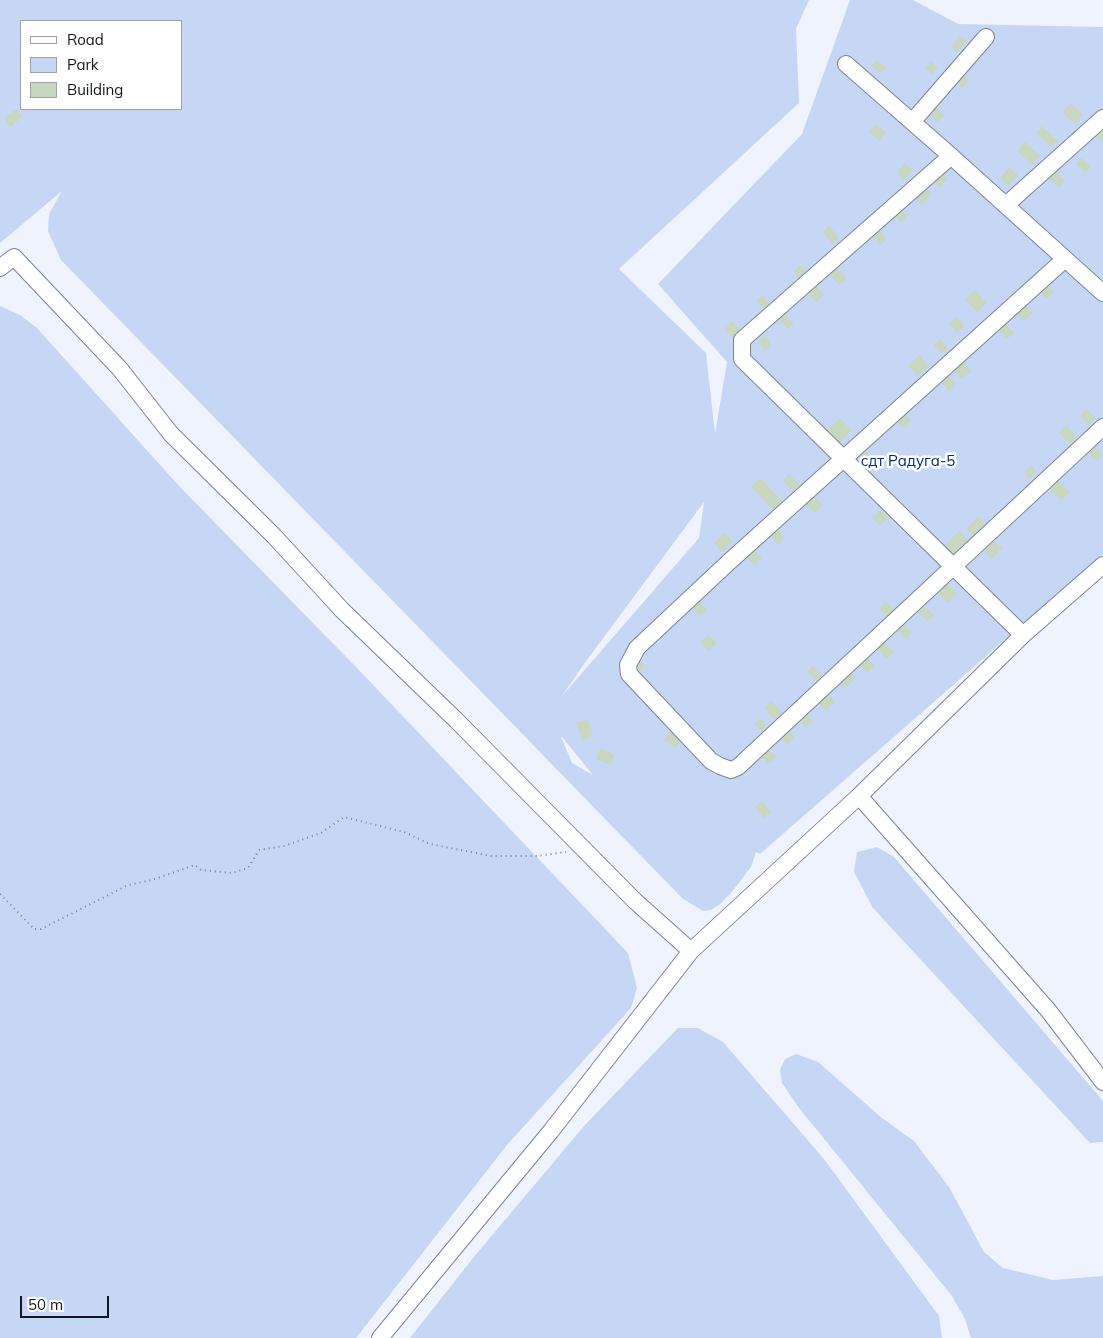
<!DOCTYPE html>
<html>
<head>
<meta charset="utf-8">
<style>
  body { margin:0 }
  #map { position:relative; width:1103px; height:1338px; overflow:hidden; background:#eef3fd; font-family:Mulish,sans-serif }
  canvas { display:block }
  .legend { position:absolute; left:20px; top:20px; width:162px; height:90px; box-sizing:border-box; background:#fff; border:1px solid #a0a2a5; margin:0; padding:6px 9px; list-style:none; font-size:15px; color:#12161e }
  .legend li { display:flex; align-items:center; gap:10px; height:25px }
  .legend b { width:25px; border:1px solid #a0a2a5 }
  .scale { position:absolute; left:20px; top:1296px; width:89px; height:22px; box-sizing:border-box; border:2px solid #12161e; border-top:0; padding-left:6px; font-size:15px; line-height:18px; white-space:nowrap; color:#12161e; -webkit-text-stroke:4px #fff; paint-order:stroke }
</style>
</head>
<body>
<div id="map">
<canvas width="1103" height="1338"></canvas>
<ul class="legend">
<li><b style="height:6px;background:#fff"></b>Road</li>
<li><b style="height:14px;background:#c6d7f5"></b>Park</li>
<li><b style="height:14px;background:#c7d7c0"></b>Building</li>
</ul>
<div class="scale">50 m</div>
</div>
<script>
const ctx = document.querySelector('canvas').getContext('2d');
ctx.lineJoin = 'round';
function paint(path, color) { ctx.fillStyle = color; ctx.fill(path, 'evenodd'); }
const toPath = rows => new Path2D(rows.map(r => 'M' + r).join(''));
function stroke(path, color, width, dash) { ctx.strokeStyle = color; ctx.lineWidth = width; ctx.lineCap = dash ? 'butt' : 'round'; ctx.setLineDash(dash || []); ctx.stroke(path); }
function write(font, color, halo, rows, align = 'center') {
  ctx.font = font + ' Mulish,sans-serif'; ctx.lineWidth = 5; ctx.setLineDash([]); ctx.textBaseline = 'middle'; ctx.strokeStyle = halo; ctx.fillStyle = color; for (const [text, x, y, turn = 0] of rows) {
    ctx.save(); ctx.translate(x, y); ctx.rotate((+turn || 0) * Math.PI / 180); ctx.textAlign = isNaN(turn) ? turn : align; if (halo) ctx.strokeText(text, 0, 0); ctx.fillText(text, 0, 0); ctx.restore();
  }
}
paint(toPath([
  [0,0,809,0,796,29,799,103,619,269,706,353,715,434,727,362,658,284,802,134,850,0,913,0,958,24,1103,27,1103,554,760,854,756,852,751,867,731,893,720,904,711,910,703,911,683,899,61,260,48,231,49,214,62,191,0,243],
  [21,21,181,21,181,109,21,109],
  [704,502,699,538,562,696,584,664],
  [561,737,562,737,593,775,572,763],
  [0,306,20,315,37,328,179,486,357,668,628,953,637,988,631,1008,507,1145,356,1338,0,1338],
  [877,847,894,857,1103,1101,1103,1142,1090,1143,873,908,854,872,857,852],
  [678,1028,698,1028,723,1042,824,1159,939,1316,942,1338,410,1338,473,1258,584,1126],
  [796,1054,818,1062,882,1118,914,1141,949,1187,984,1252,1003,1268,1053,1280,1103,1276,1103,1338,971,1338,965,1319,952,1296,799,1108,782,1083,780,1070,785,1059]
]), '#c6d7f5');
paint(toPath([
  [961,36,967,41,957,52,951,46],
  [877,60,886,68,880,74,871,65],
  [931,61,938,68,932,74,924,68],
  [962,74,969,80,962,88,955,81],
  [1071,103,1083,115,1075,124,1062,112],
  [934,105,944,115,937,122,927,112],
  [16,109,22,117,11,127,4,119],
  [876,124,886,133,879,141,869,131],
  [1103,124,1103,142,1094,134],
  [1042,126,1058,141,1051,147,1036,133],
  [1025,142,1040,156,1032,165,1017,151],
  [1081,158,1091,167,1085,173,1076,164],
  [905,163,913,170,904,180,897,173],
  [1009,167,1018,175,1008,186,1000,178],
  [1053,169,1065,181,1059,188,1046,176],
  [940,171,948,179,940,188,931,180],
  [924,186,932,194,922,205,913,197],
  [900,209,907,216,901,222,894,215],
  [829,226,839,237,833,244,822,232],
  [879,229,887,239,881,245,872,236],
  [801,265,808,273,800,280,793,272],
  [837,267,847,278,839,285,829,274],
  [1046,284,1054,292,1047,299,1039,290],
  [816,286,824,295,816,302,808,294],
  [975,290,987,303,977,312,965,299],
  [762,296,769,303,764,308,756,301],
  [1024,304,1033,313,1024,321,1015,311],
  [785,314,794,323,788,329,779,319],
  [957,317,965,326,957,333,949,324],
  [732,321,742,331,734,339,724,329],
  [1004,323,1014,333,1007,339,997,329],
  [764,336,772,345,766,351,758,342],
  [940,339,948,348,942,354,934,345],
  [919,355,929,366,918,376,908,366],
  [959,359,971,371,962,379,950,367],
  [946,373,956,384,949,391,939,379],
  [1086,409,1096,418,1089,425,1080,416],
  [902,411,911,420,903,428,894,418],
  [840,418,852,431,839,443,827,430],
  [1066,426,1077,437,1070,444,1059,433],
  [1094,446,1103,455,1097,461,1088,453],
  [866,451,873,459,867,465,860,457],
  [1031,465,1037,472,1030,479,1023,473],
  [789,474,799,485,793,491,783,481],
  [760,478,782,501,773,510,751,487],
  [1056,479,1070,492,1061,501,1048,488],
  [814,496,823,505,815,513,806,504],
  [881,510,888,518,880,526,872,518],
  [978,516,986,523,974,536,966,529],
  [777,528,785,538,778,545,769,535],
  [959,531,968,539,952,557,942,548],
  [725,533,733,542,722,552,714,543],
  [994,541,1002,548,992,559,984,552],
  [754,550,762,558,754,565,747,557],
  [948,584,957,594,947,603,938,593],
  [698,601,707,610,700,616,692,607],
  [886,602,895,611,887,617,879,609],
  [925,606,934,615,927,621,918,612],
  [904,625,912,633,906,639,898,631],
  [709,635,717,643,709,651,700,642],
  [884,642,894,652,886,659,877,649],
  [865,656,875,666,867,673,858,663],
  [639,661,645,666,640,671,635,665],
  [813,666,822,676,816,681,807,671],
  [849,670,856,678,844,689,837,681],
  [826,692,835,702,826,711,817,701],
  [771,701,782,712,774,719,764,708],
  [805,713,813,722,806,727,798,719],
  [760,718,767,726,761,731,754,724],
  [588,719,593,736,582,740,576,723],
  [788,729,795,737,787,744,780,737],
  [670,731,682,739,676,748,664,740],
  [601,748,615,755,610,765,596,759],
  [768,749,776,757,768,764,761,756],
  [762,801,771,812,764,818,755,807]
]), '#c7d7c0');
const minor = toPath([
  [846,64,951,156,1103,293],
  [912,122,986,37],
  [951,156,742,340,742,359,1023,635],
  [1006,205,1103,118],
  [1065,259,730,561,637,648,628,665,629,674,711,761,720,766,731,770,738,767,1103,427],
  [0,268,14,257,120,369,171,434,274,536,342,610,456,720,635,901,691,951],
  [859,796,1048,1010,1103,1082],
  [380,1338,551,1131,691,951,859,796,1023,635,1103,565]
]);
stroke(minor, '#798499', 18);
stroke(toPath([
  [0,894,34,929,41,929,128,885,152,880,195,865,201,870,232,873,248,868,259,850,284,846,321,833,344,817,404,832,430,844,491,856,537,856,566,852]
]), '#7c818a', 2, [1, 4]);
stroke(minor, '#fff', 16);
write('15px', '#002a83', '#fff', [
  ["сдт Радуга-5",908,461]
]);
</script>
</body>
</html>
